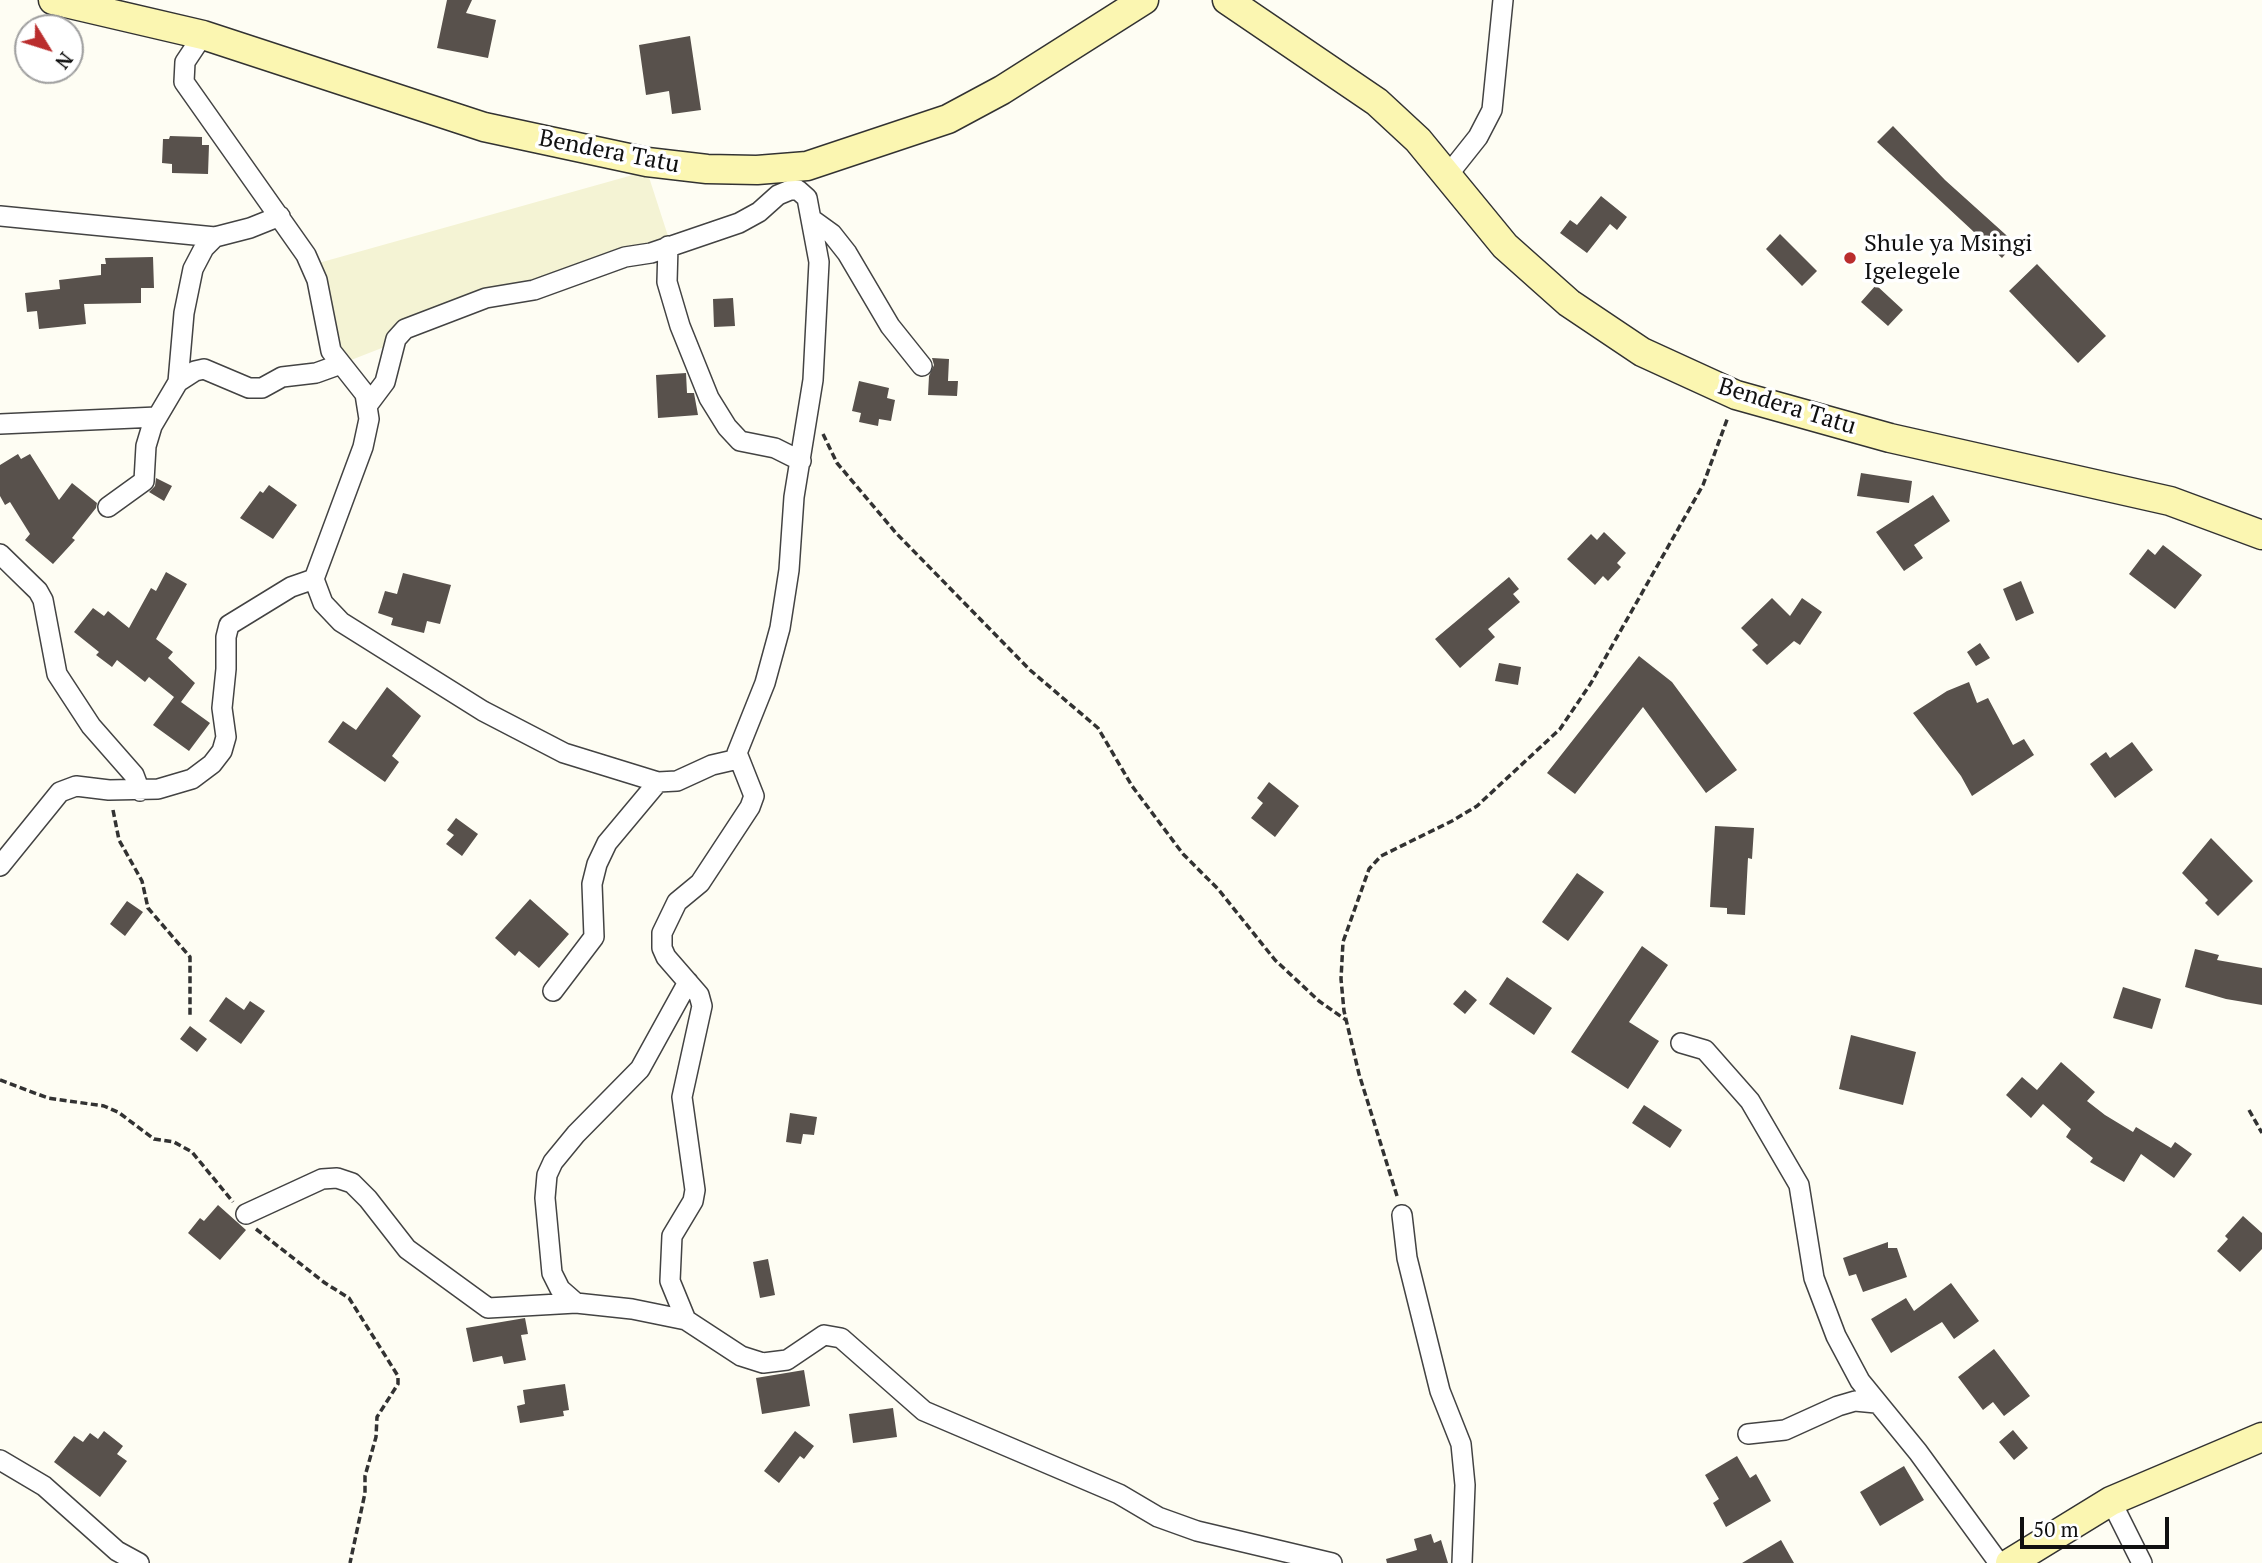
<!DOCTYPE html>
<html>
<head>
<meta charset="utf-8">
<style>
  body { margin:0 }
  #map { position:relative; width:2262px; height:1563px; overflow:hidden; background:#fefdf3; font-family:"PT Serif",serif }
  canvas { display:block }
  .north { position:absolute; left:14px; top:14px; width:70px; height:70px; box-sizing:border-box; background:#fff; border:2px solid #9f9f9f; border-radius:50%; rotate:128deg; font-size:19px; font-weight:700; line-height:28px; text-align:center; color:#101010 }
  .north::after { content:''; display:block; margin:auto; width:24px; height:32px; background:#ba2d2d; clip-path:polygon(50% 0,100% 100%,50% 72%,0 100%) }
  .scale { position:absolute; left:2020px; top:1517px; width:149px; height:32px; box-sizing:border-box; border:4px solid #101010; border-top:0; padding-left:9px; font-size:21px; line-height:24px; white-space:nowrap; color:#101010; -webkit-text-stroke:5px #fff; paint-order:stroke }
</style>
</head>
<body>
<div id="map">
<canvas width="2262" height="1563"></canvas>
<div class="north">N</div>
<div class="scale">50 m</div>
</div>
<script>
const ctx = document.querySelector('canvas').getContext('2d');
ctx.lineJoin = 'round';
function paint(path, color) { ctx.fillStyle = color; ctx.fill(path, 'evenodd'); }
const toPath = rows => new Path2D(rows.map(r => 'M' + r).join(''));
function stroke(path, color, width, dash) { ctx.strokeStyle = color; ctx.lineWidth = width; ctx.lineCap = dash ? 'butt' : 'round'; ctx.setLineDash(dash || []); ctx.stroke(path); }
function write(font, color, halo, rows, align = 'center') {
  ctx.font = font + ' "PT Serif",serif'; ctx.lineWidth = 7; ctx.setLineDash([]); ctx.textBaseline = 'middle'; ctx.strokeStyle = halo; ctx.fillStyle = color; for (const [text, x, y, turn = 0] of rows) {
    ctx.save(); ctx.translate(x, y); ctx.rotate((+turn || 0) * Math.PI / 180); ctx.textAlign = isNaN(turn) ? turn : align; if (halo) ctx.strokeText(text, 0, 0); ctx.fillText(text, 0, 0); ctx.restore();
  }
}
paint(toPath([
  [647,171,668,236,346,362,315,264]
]), '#f4f3d4');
paint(toPath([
  [447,0,472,0,466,13,496,20,488,58,437,48],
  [690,36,701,110,672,114,669,91,646,95,639,45],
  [1893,126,1945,180,2015,243,2002,258,1877,142],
  [170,136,202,137,202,145,209,145,208,174,172,173,172,164,162,163,163,139,169,139],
  [1601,196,1627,217,1617,230,1610,224,1587,253,1560,233,1570,220,1577,225],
  [1780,234,1817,271,1802,286,1766,249],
  [153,257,154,288,141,288,141,303,84,304,86,324,39,329,37,311,27,312,25,293,60,289,59,280,101,275,101,264,106,264,105,258],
  [2037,264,2106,336,2078,363,2009,291],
  [1876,285,1903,310,1888,326,1861,302],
  [733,298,735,326,714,327,713,299],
  [932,358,949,359,948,381,958,381,957,396,928,395,929,376,934,365],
  [686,373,687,393,694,393,698,415,658,418,656,375],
  [859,381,889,388,887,398,895,400,891,421,879,419,878,426,859,422,861,413,852,411],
  [18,454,21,459,30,454,59,500,72,483,97,503,96,508,72,538,75,540,53,564,25,540,30,534,10,502,5,505,0,496,0,465],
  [1861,473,1912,481,1909,503,1857,496],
  [156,478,172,486,164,501,149,492,155,486],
  [269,485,297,505,273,539,240,518,260,491,263,493],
  [1933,495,1950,521,1914,545,1923,558,1904,571,1876,532],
  [1604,532,1626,553,1617,563,1621,567,1608,581,1603,576,1595,585,1567,559,1591,534,1597,540],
  [2163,545,2202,575,2175,609,2129,574,2148,549,2155,555],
  [166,572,187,584,156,639,173,652,168,658,195,683,181,702,210,723,189,751,153,725,174,697,149,677,145,682,117,660,112,667,96,655,99,652,74,632,93,608,104,616,108,611,129,628,151,588,156,591],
  [403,573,451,585,440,624,427,621,424,633,391,625,393,618,378,613,385,591,397,594],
  [1509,577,1519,589,1513,594,1520,602,1488,629,1495,637,1460,668,1435,639],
  [2021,581,2034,613,2016,621,2003,589],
  [1772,598,1790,616,1802,598,1822,612,1800,645,1794,641,1767,665,1752,650,1758,645,1741,628],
  [1980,643,1990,658,1976,666,1967,652],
  [1639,656,1672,682,1737,770,1706,793,1643,707,1575,794,1547,773],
  [1499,663,1521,667,1518,685,1495,681],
  [1969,682,1977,703,1988,698,2013,745,2024,739,2034,755,1972,796,1961,776,1913,713,1947,691],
  [387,687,421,716,392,756,399,762,385,782,328,742,343,721,356,730],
  [2132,742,2153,770,2115,798,2090,764,2106,752,2110,758],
  [1269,782,1299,806,1275,837,1251,818,1263,803,1257,798],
  [456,818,478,834,462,856,446,844,454,835,447,830],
  [1715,826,1754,828,1752,859,1748,858,1745,915,1727,914,1727,908,1710,907],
  [2211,838,2253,881,2218,916,2205,903,2208,900,2182,873],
  [1577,873,1604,892,1568,941,1542,922],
  [530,899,569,934,539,968,519,951,515,956,495,938],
  [127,901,143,912,125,936,110,924],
  [1642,946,1668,965,1629,1022,1659,1041,1628,1089,1571,1052],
  [2195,949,2219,955,2217,960,2262,968,2262,1005,2226,999,2185,987],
  [1507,977,1552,1008,1534,1035,1489,1004],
  [2123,987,2161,999,2152,1029,2113,1018],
  [1465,990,1477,1000,1465,1014,1453,1004],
  [226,997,244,1010,250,1001,265,1011,241,1044,209,1021],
  [190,1026,207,1039,197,1052,180,1039],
  [1851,1035,1916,1052,1903,1105,1839,1089],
  [2061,1062,2095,1092,2087,1101,2105,1115,2133,1132,2136,1127,2171,1148,2175,1142,2192,1154,2174,1178,2141,1154,2124,1182,2090,1162,2093,1158,2066,1137,2071,1129,2043,1104,2031,1118,2006,1095,2022,1077,2037,1090],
  [1644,1105,1682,1130,1670,1148,1632,1123],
  [790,1113,817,1117,814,1135,803,1134,801,1144,786,1142],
  [218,1205,246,1230,220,1260,188,1233,200,1218,204,1221],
  [2243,1216,2262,1233,2262,1249,2240,1272,2217,1251,2228,1239,2225,1236],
  [1888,1242,1888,1248,1897,1248,1907,1277,1863,1292,1856,1274,1849,1276,1843,1258],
  [768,1259,775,1295,760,1298,753,1262],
  [1951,1283,1979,1321,1954,1339,1942,1322,1891,1353,1871,1319,1906,1298,1914,1311],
  [525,1318,528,1334,521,1335,526,1360,504,1364,502,1356,473,1362,466,1328],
  [1994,1349,2030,1396,2004,1416,1993,1402,1983,1410,1958,1377],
  [804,1370,810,1406,762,1414,756,1378],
  [565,1384,569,1410,563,1411,564,1416,520,1423,517,1406,525,1404,523,1390],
  [893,1408,897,1437,853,1443,849,1414],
  [2013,1430,2028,1448,2014,1460,1999,1442],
  [104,1431,123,1446,117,1454,127,1461,100,1497,54,1462,74,1436,83,1442,90,1433,98,1439],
  [795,1431,814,1446,804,1459,800,1456,779,1483,764,1471],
  [1737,1456,1750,1478,1756,1474,1771,1501,1726,1527,1713,1503,1719,1499,1705,1475],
  [1904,1466,1924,1500,1880,1526,1860,1492],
  [1431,1534,1434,1543,1441,1540,1448,1563,1387,1563,1386,1559,1417,1550,1414,1539],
  [1781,1540,1794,1563,1742,1563]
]), '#58514c');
const street = toPath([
  [203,35,185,62,184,82,306,255,317,280,331,351,365,394,369,419,363,447,314,579,323,603,341,622,483,711,564,753,658,782,677,781,712,765,738,759],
  [1447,176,1478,137,1492,110,1503,0],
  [0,216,215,237],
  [814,221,832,234,847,253,890,326,922,366],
  [668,246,667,282,680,326,709,398,727,427,740,441,775,448,801,461],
  [178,382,184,313,193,269,204,248,215,237,250,228,280,216],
  [367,406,385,382,396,339,405,329,486,298,534,290,625,257,651,253,739,223,759,212,778,195,790,190,798,190,807,198,819,262,813,380,794,497,789,570,780,628,765,683,737,753,754,796,750,807,700,883,677,902,662,933,662,948,666,957,699,995,702,1006,682,1097,695,1190,693,1201,672,1236,670,1281,686,1320,741,1356,763,1363,787,1360,824,1335,841,1338,924,1411,1119,1494,1158,1517,1197,1531,1332,1563],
  [0,424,157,417],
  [108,507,144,481,146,446,152,426,178,382,195,371,204,369,249,388,262,388,282,377,316,373,341,364],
  [0,554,38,591,43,600,57,674,91,726,134,775,140,791],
  [0,866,60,792,76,786,109,790,158,789,192,779,212,764,222,751,226,737,222,708,226,669,226,637,229,625,291,587,314,579],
  [553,991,594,937,592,884,597,864,607,843,658,782],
  [1681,1043,1705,1050,1750,1101,1799,1185,1814,1278,1836,1336,1860,1381,1918,1452,1999,1563],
  [246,1214,322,1179,337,1178,352,1183,368,1199,407,1249,488,1308,576,1303],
  [1402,1215,1407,1258,1440,1391,1461,1444,1465,1485,1462,1563],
  [686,1320,632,1309,576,1303,560,1289,552,1273,545,1198,547,1175,553,1162,576,1134,640,1069,688,982],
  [1748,1434,1785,1430,1838,1406,1855,1401,1876,1403],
  [0,1460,44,1486,117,1551,139,1563],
  [2111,1501,2142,1563]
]);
const secondary = toPath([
  [53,0,203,35,484,127,647,162,707,169,757,170,807,166,948,119,1002,90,1144,0],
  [1227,0,1377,102,1418,140,1505,246,1569,303,1642,352,1736,395,1890,438,2170,501,2262,535],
  [2010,1563,2111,1501,2262,1437]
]);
stroke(street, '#434343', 22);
stroke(secondary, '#323232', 31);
stroke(toPath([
  [823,434,837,463,896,533,1030,670,1098,728,1132,786,1183,854,1218,889,1275,960,1319,1001,1346,1020],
  [113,810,119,840,142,881,148,908,190,957,190,1017],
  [0,1080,48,1098,104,1106,118,1112,154,1139,174,1142,192,1152,233,1202],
  [2249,1110,2262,1133],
  [1397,1196,1359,1074,1344,1011,1341,979,1343,942,1369,869,1381,856,1452,821,1477,806,1560,729,1591,683,1703,485,1728,417],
  [256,1229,325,1283,349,1298,398,1376,398,1384,377,1417,376,1437,365,1476,365,1493,350,1563]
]), '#323232', 3.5, [7, 3.5]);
stroke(street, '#fff', 19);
stroke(secondary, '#fbf6b1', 28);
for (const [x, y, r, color] of [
  [1850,258,7,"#ba2d2d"]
]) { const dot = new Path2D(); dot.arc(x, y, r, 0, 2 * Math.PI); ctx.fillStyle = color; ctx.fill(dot); stroke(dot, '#fff', 2.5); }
write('24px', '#101010', '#fff', [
  ["Bendera Tatu",609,152,11],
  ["Bendera Tatu",1787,407,17]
]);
write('24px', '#101010', '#fff', [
  ["Shule ya Msingi",1864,244],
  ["Igelegele",1864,272]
], 'left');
</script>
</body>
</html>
